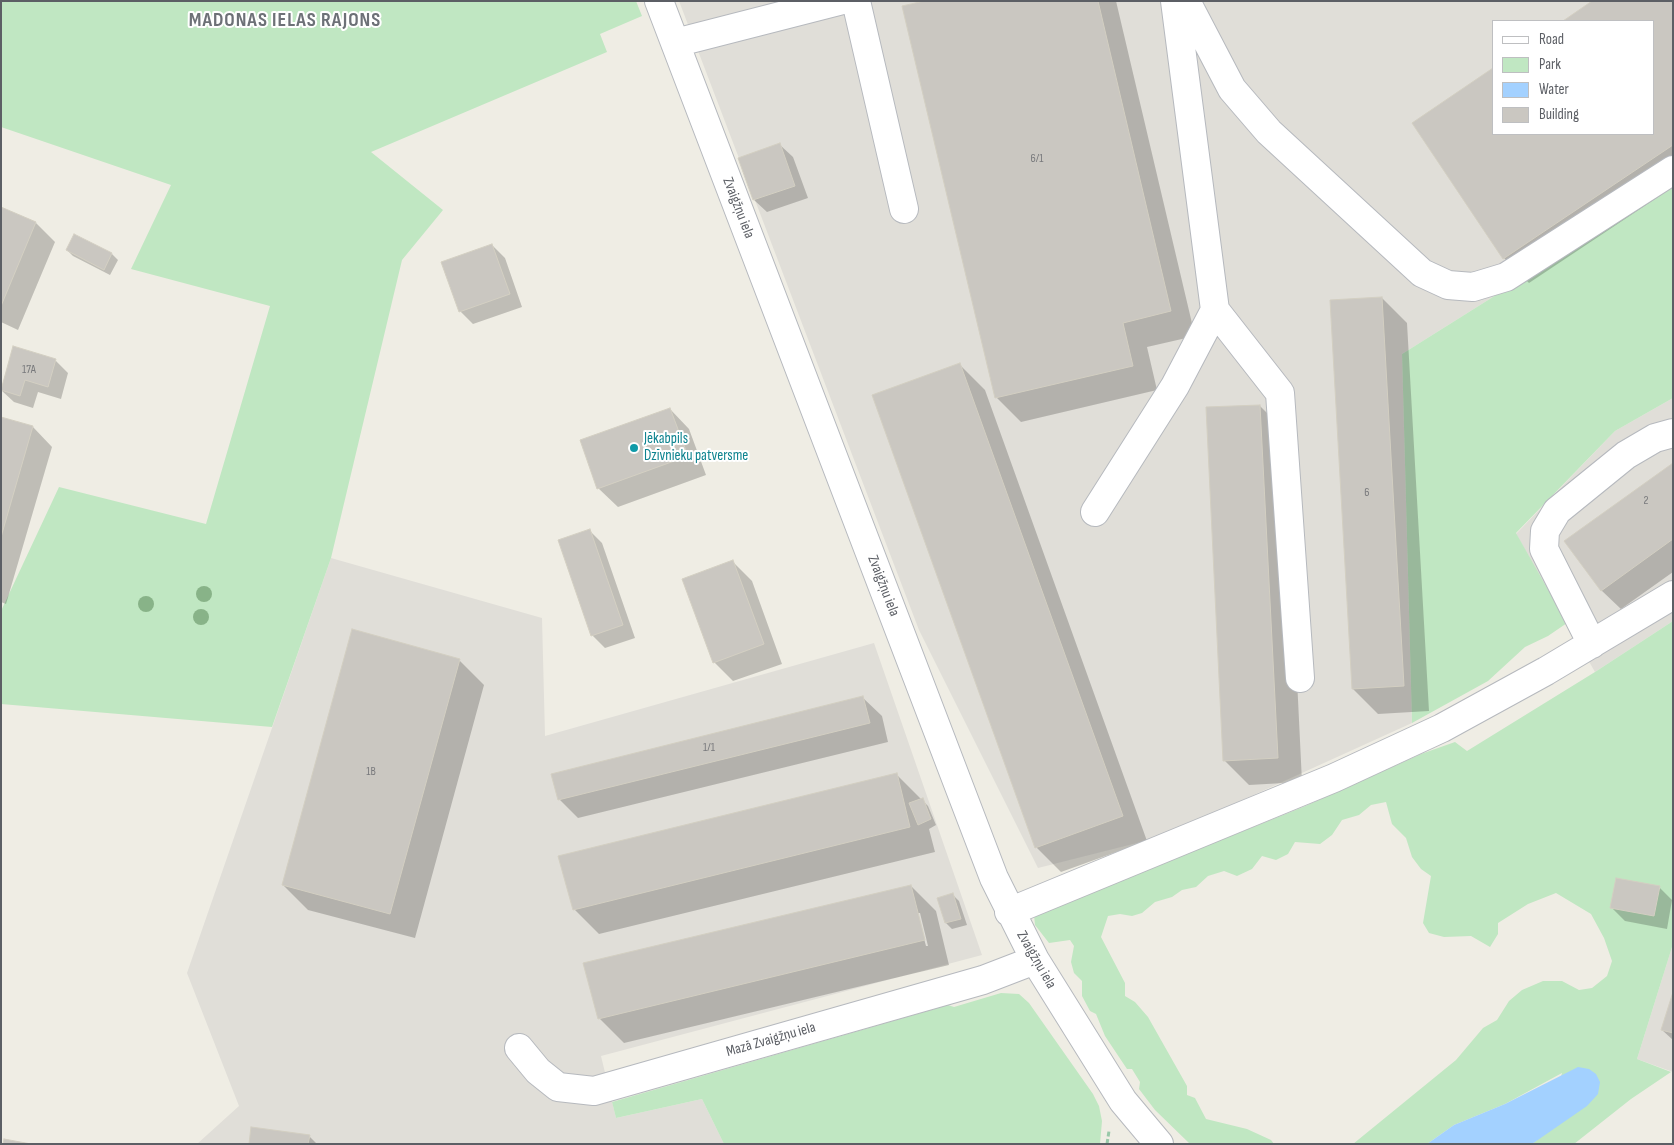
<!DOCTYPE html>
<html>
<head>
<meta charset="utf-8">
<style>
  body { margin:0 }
  #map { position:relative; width:1674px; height:1145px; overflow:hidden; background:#efede4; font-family:"Sofia Sans Condensed",sans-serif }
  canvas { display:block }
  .frame { position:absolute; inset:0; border:2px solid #5c5f65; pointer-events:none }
  .legend { position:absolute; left:1492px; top:20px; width:162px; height:115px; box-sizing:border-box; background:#fff; border:1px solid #bebfc1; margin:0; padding:6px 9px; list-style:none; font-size:15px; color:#5c5f65 }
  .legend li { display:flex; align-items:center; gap:10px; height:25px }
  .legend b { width:25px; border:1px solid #bebfc1 }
</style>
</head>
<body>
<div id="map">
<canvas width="1674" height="1145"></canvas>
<div class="frame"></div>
<ul class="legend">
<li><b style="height:6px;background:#fff"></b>Road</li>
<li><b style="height:14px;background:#c0e7c2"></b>Park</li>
<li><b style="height:14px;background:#a3d1ff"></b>Water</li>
<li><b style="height:14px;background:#cac7c1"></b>Building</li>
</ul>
</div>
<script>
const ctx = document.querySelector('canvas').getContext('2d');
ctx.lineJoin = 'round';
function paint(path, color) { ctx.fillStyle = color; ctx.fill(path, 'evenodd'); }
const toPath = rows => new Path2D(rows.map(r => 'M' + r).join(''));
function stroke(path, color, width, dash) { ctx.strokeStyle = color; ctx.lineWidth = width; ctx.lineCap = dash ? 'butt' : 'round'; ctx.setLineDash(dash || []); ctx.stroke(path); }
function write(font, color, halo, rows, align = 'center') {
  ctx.font = font + ' "Sofia Sans Condensed",sans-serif'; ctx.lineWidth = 4; ctx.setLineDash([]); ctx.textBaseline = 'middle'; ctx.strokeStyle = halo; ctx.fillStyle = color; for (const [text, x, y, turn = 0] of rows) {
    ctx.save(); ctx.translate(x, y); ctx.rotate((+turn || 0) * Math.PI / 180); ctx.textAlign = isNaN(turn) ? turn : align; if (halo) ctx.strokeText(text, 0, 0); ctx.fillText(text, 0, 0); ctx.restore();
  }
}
paint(toPath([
  [679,1,1673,1,1673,184,1402,354,1412,723,1161,837,1038,868,919,630],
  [1493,21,1653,21,1653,134,1493,134],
  [1673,398,1673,621,1595,672,1516,534,1615,431],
  [331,558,542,618,545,736,874,643,982,955,601,1056,616,1118,702,1099,724,1144,197,1144,239,1106,187,973],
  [1673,944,1673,1072,1637,1059]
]), '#e0ded8');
paint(toPath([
  [1,1,636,1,642,16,600,34,607,52,371,152,443,210,402,260,331,558,272,727,1,704,1,611,59,487,206,524,270,306,131,269,171,185,1,127],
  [1673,184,1673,398,1615,431,1516,533,1567,623,1548,636,1525,647,1488,681,1412,723,1402,354],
  [1673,621,1673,944,1637,1059,1671,1072,1631,1099,1574,1144,1532,1144,1544,1134,1562,1073,1505,1104,1454,1125,1427,1144,1353,1144,1456,1060,1483,1028,1497,1020,1509,1001,1522,990,1543,981,1562,981,1579,990,1592,988,1607,976,1612,961,1604,938,1591,914,1556,893,1528,904,1498,923,1498,934,1490,947,1471,936,1444,937,1429,933,1423,923,1431,876,1421,869,1412,857,1406,838,1392,824,1386,802,1371,805,1359,815,1342,820,1332,835,1320,844,1295,842,1288,854,1276,860,1262,856,1252,869,1237,876,1224,871,1208,876,1196,887,1182,890,1172,897,1155,902,1142,913,1132,916,1120,914,1108,916,1101,937,1125,983,1125,996,1135,1002,1148,1017,1187,1086,1187,1095,1195,1098,1206,1119,1247,1129,1271,1140,1274,1144,1190,1144,1155,1110,1139,1089,1140,1082,1132,1069,1127,1069,1105,1036,1096,1014,1090,1011,1082,996,1082,981,1074,973,1071,962,1074,946,1070,940,1049,943,1035,925,1034,915,1303,807,1421,754,1455,742,1467,751,1595,672],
  [1001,993,1019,994,1029,1003,1093,1094,1099,1106,1102,1121,1100,1144,724,1144,702,1099,616,1118,612,1102,948,1005,954,1007]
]), '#c0e7c2');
paint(toPath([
  [1578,1067,1589,1069,1596,1074,1600,1082,1598,1094,1587,1106,1532,1144,1427,1144,1454,1125,1505,1104]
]), '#a3d1ff');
paint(toPath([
  [930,1,1116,1,1195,336,1147,347,1157,390,1021,422,996,397],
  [1595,1,1673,1,1673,187,1529,283,1504,258,1493,134,1653,134,1653,21,1565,21],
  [780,145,793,157,808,198,767,212,754,200,740,159],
  [1,209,36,223,55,242,18,330,1,322],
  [492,245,505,258,522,307,473,324,460,311],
  [67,250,112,254,118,260,110,275,73,256],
  [1382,298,1407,323,1429,711,1378,714,1353,689],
  [13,348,56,361,68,373,61,399,38,392,33,408,14,402,1,390],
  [960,365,985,390,1147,841,1061,872,1036,847],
  [1260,406,1285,431,1302,782,1249,785,1224,760],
  [670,409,689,429,706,475,618,507,598,488],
  [1,418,33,427,52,447,6,604,1,602],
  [1673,464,1673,572,1621,609,1601,590],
  [589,530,602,543,635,638,605,648,592,635],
  [733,562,752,581,782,664,733,681,714,662],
  [459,660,484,685,415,938,308,910,283,885],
  [862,697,882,716,888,742,578,818,559,799],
  [897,775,928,806,936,825,929,829,935,852,599,934,574,909],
  [911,886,936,911,949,965,624,1043,599,1018],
  [917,913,920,913,928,946,926,946],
  [1659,887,1672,900,1667,929,1625,921,1612,908],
  [953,895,959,901,967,925,952,929,946,923,938,899],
  [1673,996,1673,1040,1662,1030],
  [309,1136,317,1144,250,1144]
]), '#0003');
const building = toPath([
  [924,1,1098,1,1171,311,1123,323,1133,366,995,398,902,6,924,1],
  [1592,1,1673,1,1673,145,1503,259,1412,123,1493,68,1493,134,1653,134,1653,21,1563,21,1592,1],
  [780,143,795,186,753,200,738,158,780,143],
  [1,207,36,222,1,306,1,207],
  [74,234,112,253,104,270,66,250,74,234],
  [492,244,510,294,459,312,441,262,492,244],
  [1382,297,1404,686,1352,689,1330,300,1382,297],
  [13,346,56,359,48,387,25,380,20,396,1,390,13,346],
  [960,363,1123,816,1035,848,872,395,960,363],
  [1260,405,1278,758,1223,761,1206,407,1260,405],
  [670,408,688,456,597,489,580,440,670,408],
  [1,417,33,426,1,537,1,417],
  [1673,463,1673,539,1601,591,1564,541,1673,463],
  [590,529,623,625,591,636,558,540,590,529],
  [733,560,764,644,713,663,682,579,733,560],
  [352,629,460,659,390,914,282,885,352,629],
  [863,696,870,723,558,800,551,774,863,696],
  [897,773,910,827,573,910,558,856,897,773],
  [923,798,931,819,918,825,909,803,923,798],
  [1616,878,1660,886,1654,916,1610,908,1616,878],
  [911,885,925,940,598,1019,583,963,911,885],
  [953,893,961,919,945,923,937,898,953,893],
  [1673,992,1673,1033,1661,1030,1673,992],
  [251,1127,310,1135,308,1144,249,1144,251,1127],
  [4,1139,31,1144,3,1144,4,1139]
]);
paint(building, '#cac7c1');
stroke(building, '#d3cfc2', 1);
const minor = toPath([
  [659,1,994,878,1035,960,1123,1101,1159,1144],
  [856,1,904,209],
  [1175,1,1215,310,1280,393,1300,678],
  [1186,1,1232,89,1269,132,1422,273,1448,285,1473,287,1506,277,1673,170],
  [675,43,839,1],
  [1095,512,1175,386,1215,310],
  [1592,644,1544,549,1545,531,1557,511,1626,455,1655,438,1673,433],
  [1009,912,1334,778,1442,728,1546,671,1673,595],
  [519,1048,538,1071,558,1087,594,1091,983,980,1035,960]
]);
stroke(minor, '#b6b9be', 30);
stroke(toPath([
  [1107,1144,1109,1131]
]), '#99c8a9', 3, [5, 2.5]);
stroke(minor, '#fff', 28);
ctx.fillStyle = '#88b388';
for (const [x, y] of [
  [204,594],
  [146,604],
  [201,617]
]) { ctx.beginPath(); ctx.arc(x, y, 8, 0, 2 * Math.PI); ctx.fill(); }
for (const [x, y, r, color] of [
  [634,448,5,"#0f9aa8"]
]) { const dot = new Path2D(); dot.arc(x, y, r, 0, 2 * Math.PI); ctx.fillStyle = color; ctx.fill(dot); stroke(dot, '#fff', 2); }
write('12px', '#78797c', null, [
  ["6/1",1037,159],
  ["17A",29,370],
  ["6",1367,493],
  ["2",1646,501],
  ["1/1",709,748],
  ["1B",371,772]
]);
write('15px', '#5c5f65', '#fff', [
  ["Zvaigžņu iela",738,208,69],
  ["Zvaigžņu iela",883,586,69],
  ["Zvaigžņu iela",1036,960,60],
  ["Mazā Zvaigžņu iela",771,1040,-16]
]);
write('15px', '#0d838f', '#fff', [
  ["Jēkabpils",644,439],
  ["Dzīvnieku patversme",644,456]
], 'left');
ctx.letterSpacing = '1px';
write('bold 20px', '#6d7177', '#fff', [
  ["MADONAS IELAS RAJONS",285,21]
]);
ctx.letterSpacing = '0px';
</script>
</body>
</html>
